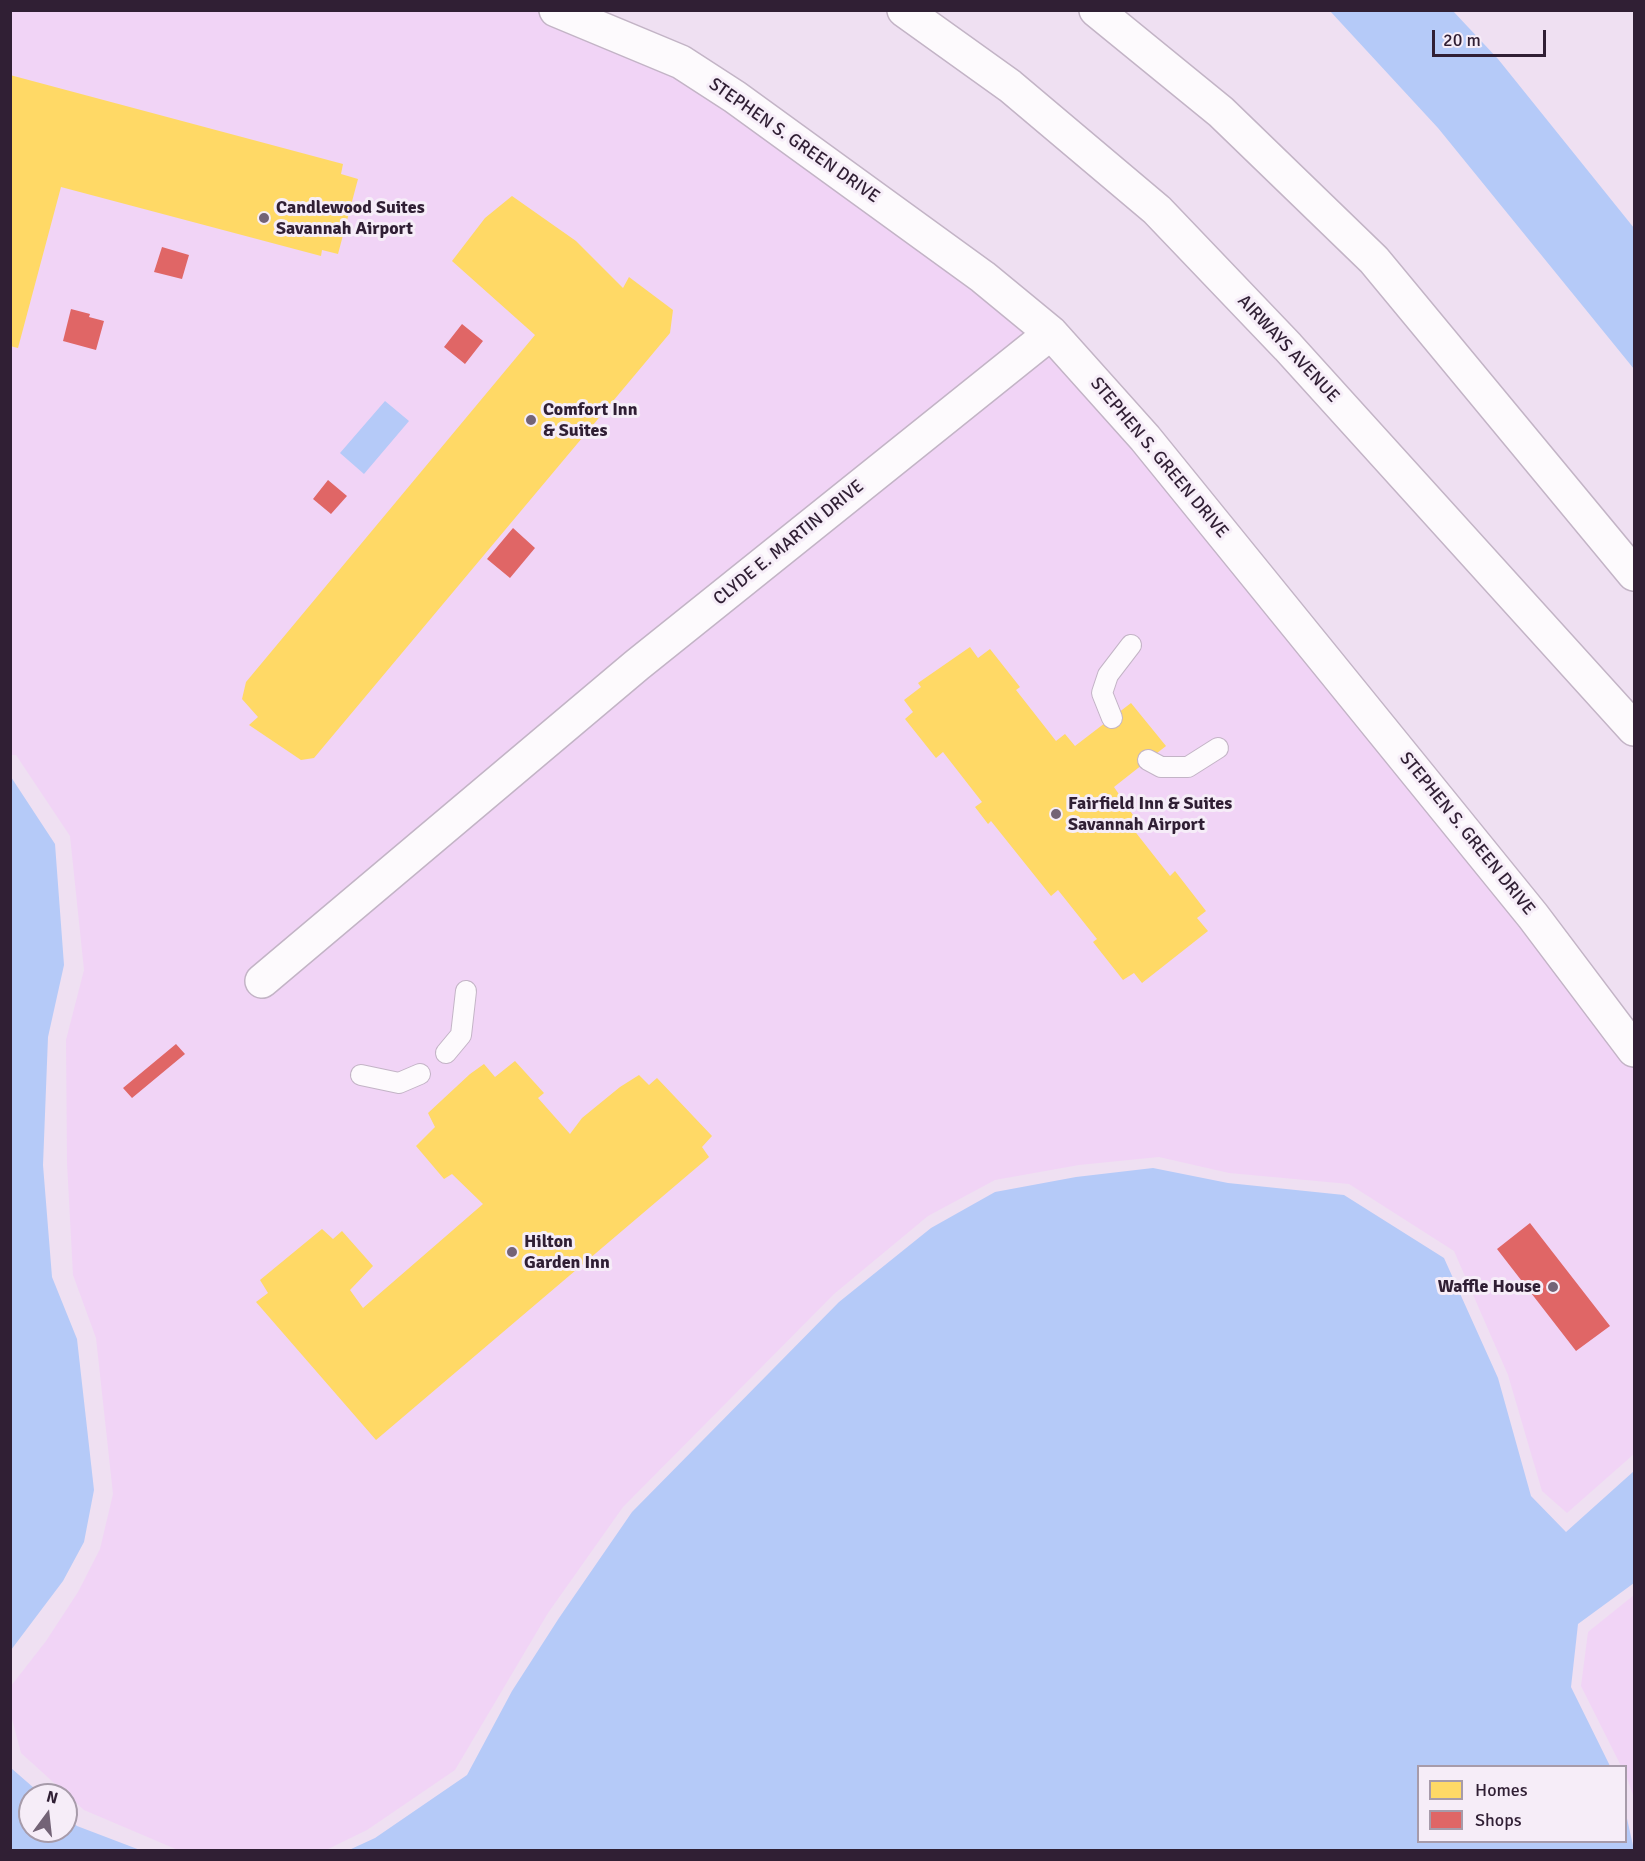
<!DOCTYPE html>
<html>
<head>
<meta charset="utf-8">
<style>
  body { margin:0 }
  #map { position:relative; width:1645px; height:1861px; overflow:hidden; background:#efe0f2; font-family:Signika,sans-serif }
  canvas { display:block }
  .frame { position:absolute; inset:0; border:12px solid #301f34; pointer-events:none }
  .legend { position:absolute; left:1417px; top:1765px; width:210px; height:78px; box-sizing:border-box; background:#f6edf8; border:2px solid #a79baa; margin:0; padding:8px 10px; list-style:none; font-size:18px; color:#301f34 }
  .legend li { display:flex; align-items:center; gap:12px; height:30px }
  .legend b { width:30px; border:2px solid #a79baa }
  .north { position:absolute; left:18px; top:1783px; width:60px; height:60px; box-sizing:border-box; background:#f6edf8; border:2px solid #a79baa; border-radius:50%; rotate:15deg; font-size:16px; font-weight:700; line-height:24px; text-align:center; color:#301f34 }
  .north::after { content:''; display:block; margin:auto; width:21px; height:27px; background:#736376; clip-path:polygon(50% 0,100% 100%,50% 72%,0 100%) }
  .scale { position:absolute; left:1432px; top:30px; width:114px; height:27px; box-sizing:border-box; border:3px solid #301f34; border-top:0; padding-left:8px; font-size:18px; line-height:21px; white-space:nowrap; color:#301f34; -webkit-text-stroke:4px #f6edf8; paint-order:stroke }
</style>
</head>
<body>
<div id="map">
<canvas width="1645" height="1861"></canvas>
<div class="frame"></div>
<ul class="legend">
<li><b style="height:16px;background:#ffd966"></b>Homes</li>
<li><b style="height:16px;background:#e06666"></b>Shops</li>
</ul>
<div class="north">N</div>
<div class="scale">20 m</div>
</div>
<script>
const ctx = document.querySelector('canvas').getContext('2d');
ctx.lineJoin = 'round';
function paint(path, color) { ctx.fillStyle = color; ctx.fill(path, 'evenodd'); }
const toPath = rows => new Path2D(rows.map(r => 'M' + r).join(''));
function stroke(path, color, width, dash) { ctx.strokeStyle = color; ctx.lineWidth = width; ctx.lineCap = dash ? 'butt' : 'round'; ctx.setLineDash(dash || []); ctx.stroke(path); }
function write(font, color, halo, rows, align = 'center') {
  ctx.font = font + ' Signika,sans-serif'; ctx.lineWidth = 6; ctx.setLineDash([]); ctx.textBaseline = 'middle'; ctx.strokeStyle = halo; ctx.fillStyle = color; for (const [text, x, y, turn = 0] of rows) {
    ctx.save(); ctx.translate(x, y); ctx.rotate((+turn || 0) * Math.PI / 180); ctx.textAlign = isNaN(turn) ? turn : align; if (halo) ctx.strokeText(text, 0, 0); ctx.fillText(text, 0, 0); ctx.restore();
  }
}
paint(toPath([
  [556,10,607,29,1051,333,1634,1050,1634,1454,1567,1513,1542,1491,1508,1375,1454,1251,1349,1184,1229,1173,1159,1157,1079,1165,995,1180,928,1216,834,1294,623,1507,548,1613,455,1770,367,1830,326,1850,178,1850,84,1810,21,1753,11,1715,11,1686,46,1641,78,1592,100,1549,113,1494,96,1338,73,1275,67,1163,66,1040,84,970,70,836,16,755,11,755,11,11],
  [1634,1595,1634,1798,1626,1775,1626,1766,1621,1766,1581,1686,1588,1632]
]), '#f1d4f6');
paint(toPath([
  [1330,11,1453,11,1498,59,1634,228,1634,369,1438,128],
  [385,401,409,421,364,474,340,453],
  [11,777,55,844,64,965,48,1037,43,1165,52,1277,77,1339,94,1490,84,1542,63,1581,11,1650],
  [1153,1168,1228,1183,1344,1195,1444,1258,1498,1378,1531,1496,1566,1532,1634,1471,1634,1583,1578,1624,1571,1687,1610,1766,1418,1766,1418,1842,1626,1842,1626,1814,1634,1850,349,1850,375,1838,467,1775,512,1691,559,1618,632,1512,839,1302,931,1228,995,1192,1076,1177],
  [11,1768,42,1795,30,1795,30,1831,66,1831,66,1816,77,1826,140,1850,11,1850]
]), '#b5caf8');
paint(toPath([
  [10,75,343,164,341,174,358,179,338,254,322,250,321,256,61,187,18,348,10,346],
  [512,196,576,241,623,288,629,277,673,310,670,333,314,758,301,760,249,725,258,717,242,699,246,682,535,335,452,261,485,218],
  [970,647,978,658,990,649,1020,687,1016,690,1056,741,1065,734,1075,746,1131,703,1166,746,1114,787,1139,824,1133,829,1170,876,1175,871,1206,911,1197,918,1208,931,1142,983,1134,973,1123,980,1093,942,1097,939,1058,890,1051,896,991,821,988,824,975,807,982,802,943,752,936,758,905,719,913,712,904,700,921,687,918,683],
  [515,1061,544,1093,538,1098,570,1134,582,1118,620,1087,639,1075,649,1085,657,1078,712,1136,702,1147,709,1157,376,1440,256,1302,268,1293,260,1280,322,1229,333,1239,342,1231,373,1266,350,1290,363,1308,483,1204,452,1174,444,1179,416,1146,435,1127,428,1113,470,1074,484,1064,495,1077]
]), '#ffd966');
paint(toPath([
  [162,247,189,255,182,279,154,272],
  [71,309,90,314,89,317,104,321,96,350,63,341],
  [462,324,483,341,465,364,444,347],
  [328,480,347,496,331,514,313,499],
  [513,528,535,548,510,578,487,559],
  [176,1044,185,1054,132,1098,123,1088],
  [1530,1223,1610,1326,1576,1351,1497,1249]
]), '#e06666');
const lane = toPath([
  [1112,718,1102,693,1108,675,1131,645],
  [1148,760,1161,767,1188,767,1218,748],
  [446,1053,461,1035,466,991],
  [361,1075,399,1083,420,1074]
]);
const street = toPath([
  [556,10,681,62,735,97,983,277,1051,333,1145,438,1533,916,1634,1050],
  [262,981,637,665,1051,333]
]);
const secondary = toPath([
  [904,10,1010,86,1157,210,1288,347,1634,729],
  [1096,10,1221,112,1374,260,1634,574]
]);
stroke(lane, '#c3b4c6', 22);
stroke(street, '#c3b4c6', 36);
stroke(secondary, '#c3b4c6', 36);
stroke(lane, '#fdfafd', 20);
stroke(street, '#fdfafd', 33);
stroke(secondary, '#fdfafd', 33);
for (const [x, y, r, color] of [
  [264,218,6,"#736376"],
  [531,420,6,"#736376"],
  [1056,814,6,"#736376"],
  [512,1252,6,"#736376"],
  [1553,1287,6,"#736376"]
]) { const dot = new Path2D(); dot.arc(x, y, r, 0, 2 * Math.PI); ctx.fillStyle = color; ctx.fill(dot); stroke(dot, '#f6edf8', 2); }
write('18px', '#301f34', '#f6edf8', [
  ["STEPHEN S. GREEN DRIVE",794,141,35],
  ["AIRWAYS AVENUE",1288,349,47],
  ["STEPHEN S. GREEN DRIVE",1159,458,50],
  ["CLYDE E. MARTIN DRIVE",789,543,-39],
  ["STEPHEN S. GREEN DRIVE",1467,834,51]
]);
write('bold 18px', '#301f34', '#f6edf8', [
  ["Candlewood Suites",276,208],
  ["Savannah Airport",276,229],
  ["Comfort Inn",543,410],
  ["& Suites",543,431],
  ["Fairfield Inn & Suites",1068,804],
  ["Savannah Airport",1068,825],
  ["Hilton",524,1242],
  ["Garden Inn",524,1263],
  ["Waffle House",1541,1287,"right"]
], 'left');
</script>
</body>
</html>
